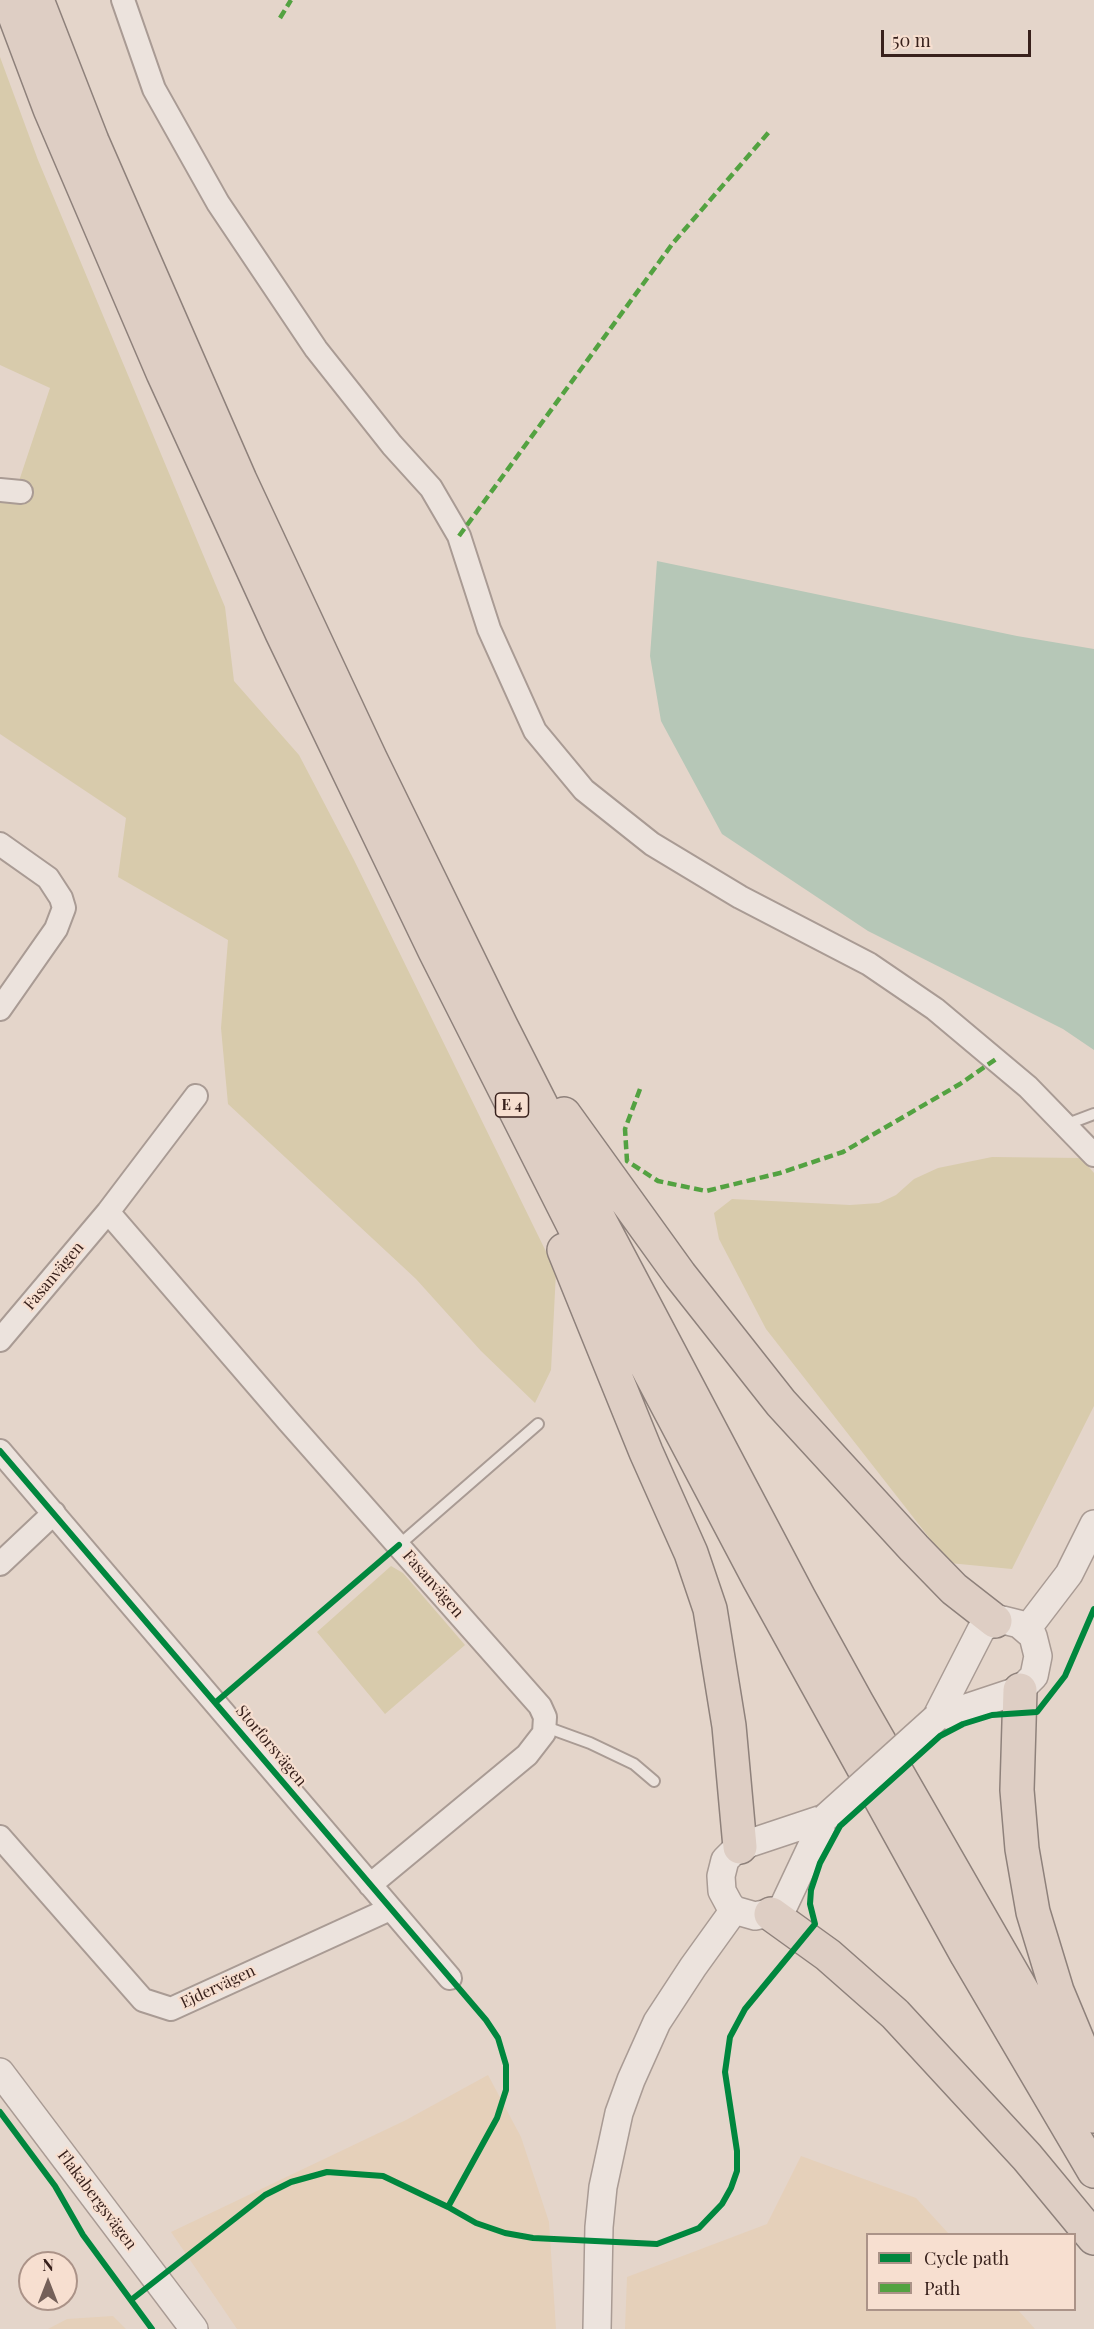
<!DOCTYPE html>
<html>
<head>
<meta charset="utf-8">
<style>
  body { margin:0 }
  #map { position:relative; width:1094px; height:2329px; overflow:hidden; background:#e4d5ca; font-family:"Playfair Display",serif }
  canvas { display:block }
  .legend { position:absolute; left:866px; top:2233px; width:210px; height:78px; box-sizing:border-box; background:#f7dfd0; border:2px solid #ab9388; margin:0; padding:8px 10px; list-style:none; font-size:18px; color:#38211c }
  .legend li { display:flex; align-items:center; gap:12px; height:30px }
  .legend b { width:30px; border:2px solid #ab9388 }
  .north { position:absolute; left:18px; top:2251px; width:60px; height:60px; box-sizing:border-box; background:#f7dfd0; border:2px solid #ab9388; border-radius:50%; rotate:0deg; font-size:16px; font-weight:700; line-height:24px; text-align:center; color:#38211c }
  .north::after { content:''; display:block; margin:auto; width:21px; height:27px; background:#746059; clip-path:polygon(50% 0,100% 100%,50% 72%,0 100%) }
  .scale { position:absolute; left:881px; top:30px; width:150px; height:27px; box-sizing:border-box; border:3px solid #38211c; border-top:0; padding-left:8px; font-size:18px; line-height:21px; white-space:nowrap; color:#38211c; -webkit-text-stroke:4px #f7dfd0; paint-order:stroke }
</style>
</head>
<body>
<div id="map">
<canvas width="1094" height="2329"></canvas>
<ul class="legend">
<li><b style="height:8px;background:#00873e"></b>Cycle path</li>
<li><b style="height:8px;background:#53a241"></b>Path</li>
</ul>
<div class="north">N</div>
<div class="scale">50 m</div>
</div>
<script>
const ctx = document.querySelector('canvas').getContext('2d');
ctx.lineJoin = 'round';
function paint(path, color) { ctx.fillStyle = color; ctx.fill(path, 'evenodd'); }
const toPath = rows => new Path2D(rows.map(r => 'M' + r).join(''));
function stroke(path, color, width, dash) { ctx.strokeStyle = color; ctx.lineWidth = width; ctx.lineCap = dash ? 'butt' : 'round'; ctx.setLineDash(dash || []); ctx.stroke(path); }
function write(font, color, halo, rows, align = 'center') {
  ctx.font = font + ' "Playfair Display",serif'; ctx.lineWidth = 4.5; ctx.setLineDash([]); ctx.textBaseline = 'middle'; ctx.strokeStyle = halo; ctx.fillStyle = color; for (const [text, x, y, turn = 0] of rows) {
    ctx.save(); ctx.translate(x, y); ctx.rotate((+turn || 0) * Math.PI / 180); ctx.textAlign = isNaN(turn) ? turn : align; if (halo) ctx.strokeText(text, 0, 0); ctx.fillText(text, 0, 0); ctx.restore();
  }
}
paint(toPath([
  [488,2075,521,2137,549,2222,556,2329,237,2329,171,2232,406,2120],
  [801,2156,916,2198,949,2234,868,2234,868,2310,1018,2310,1035,2329,625,2329,627,2277,767,2224],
  [113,2316,126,2329,48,2329,67,2319]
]), '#e5d0ba');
paint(toPath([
  [0,57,38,160,225,607,234,681,299,755,354,860,556,1272,551,1370,535,1403,481,1351,416,1279,228,1104,221,1028,228,940,118,877,126,818,0,734,0,482,18,484,50,388,0,365],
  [992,1157,1081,1158,1094,1173,1094,1406,1012,1569,949,1563,766,1329,719,1239,714,1213,732,1199,850,1205,879,1203,896,1195,914,1179,938,1168],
  [391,1566,403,1573,465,1645,385,1714,317,1632]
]), '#d8cbac');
paint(toPath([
  [657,561,1017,636,1094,649,1094,1050,1063,1029,868,931,722,834,661,721,650,656]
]), '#b6c7b7');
const service = toPath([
  [1065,1125,1094,1114],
  [399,1545,538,1424],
  [546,1727,590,1743,634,1764,654,1781]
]);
const minor = toPath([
  [123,0,154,89,218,203,316,349,392,445,431,488,459,536,489,629,535,731,584,790,652,844,740,897,869,964,935,1009,1028,1087,1094,1155],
  [0,490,21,492],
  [0,844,48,878,61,898,64,908,56,929,0,1009],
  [108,1212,289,1422,540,1706,545,1717,544,1733,527,1755,370,1885],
  [0,1340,108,1212,196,1096],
  [0,1451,450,1978],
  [0,1564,54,1513],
  [0,1837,143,2000,171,2009,390,1909]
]);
const tertiary = toPath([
  [1003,1620,1019,1624,1033,1636,1038,1656,1034,1676,1020,1690,936,1718,981,1630,988,1624,1003,1620],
  [1027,1629,1069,1574,1094,1524],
  [825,1818,784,1905,778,1911,755,1916,734,1910,729,1904,722,1891,721,1876,725,1860,732,1853,750,1843,825,1818],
  [0,2072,194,2329],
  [597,2329,599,2227,603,2187,619,2113,631,2080,657,2022,693,1967,734,1910]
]);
const trunk = toPath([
  [9,0,50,109,163,373,282,633,435,951,594,1266,759,1579,967,1955,1094,2171],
  [37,0,92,141,240,480,370,758,501,1026,602,1225,799,1598,857,1703,1094,2116],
  [564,1114,680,1275,781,1403,914,1548,954,1589,995,1621],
  [564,1250,646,1452,691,1553,710,1609,729,1726,740,1847],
  [1020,1690,1017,1790,1022,1849,1033,1912,1057,1991,1094,2080],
  [771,1914,828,1955,895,2014,1027,2157,1094,2238]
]);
stroke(service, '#a99b94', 14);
stroke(minor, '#a99b94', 26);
stroke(tertiary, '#a99b94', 30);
stroke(trunk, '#8e817b', 36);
stroke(service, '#ece3dd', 10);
stroke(minor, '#ece3dd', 22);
stroke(tertiary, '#ece3dd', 27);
stroke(trunk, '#decec4', 33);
const tertiaryBridge = toPath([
  [825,1818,936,1718]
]);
stroke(tertiaryBridge, '#a99b94', 30, []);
stroke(tertiaryBridge, '#ece3dd', 27);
stroke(toPath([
  [280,18,291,0],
  [459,536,673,243,769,132],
  [640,1089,625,1129,627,1161,658,1181,706,1191,780,1173,843,1152,960,1084,996,1059]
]), '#53a241', 4.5, [9, 4.5]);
stroke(toPath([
  [0,1451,486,2020,498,2038,506,2065,506,2090,497,2118,448,2207,383,2176,327,2172,291,2182,265,2195,131,2300],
  [216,1702,399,1545],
  [0,2112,55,2186,83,2235,152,2329],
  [448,2207,476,2223,505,2233,533,2238,657,2244,699,2228,722,2204,731,2188,737,2171,737,2151,725,2072,730,2037,745,2009,815,1924,810,1904,811,1890,820,1863,840,1826,940,1736,963,1724,992,1715,1037,1712,1065,1676,1094,1609]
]), '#00873e', 6);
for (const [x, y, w] of [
  [512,1105,33]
]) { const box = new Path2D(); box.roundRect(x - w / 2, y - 12, w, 24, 4.5); ctx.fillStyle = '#f7dfd0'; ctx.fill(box); stroke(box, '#38211c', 1.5); }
write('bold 15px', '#38211c', null, [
  ["E 4",512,1105]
]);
write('16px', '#38211c', '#f7dfd0', [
  ["Fasanvägen",54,1276,-50],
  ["Fasanvägen",433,1584,49],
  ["Storforsvägen",271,1746,50],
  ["Ejdervägen",218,1987,-25],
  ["Flakabergsvägen",97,2200,53]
]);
</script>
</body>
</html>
